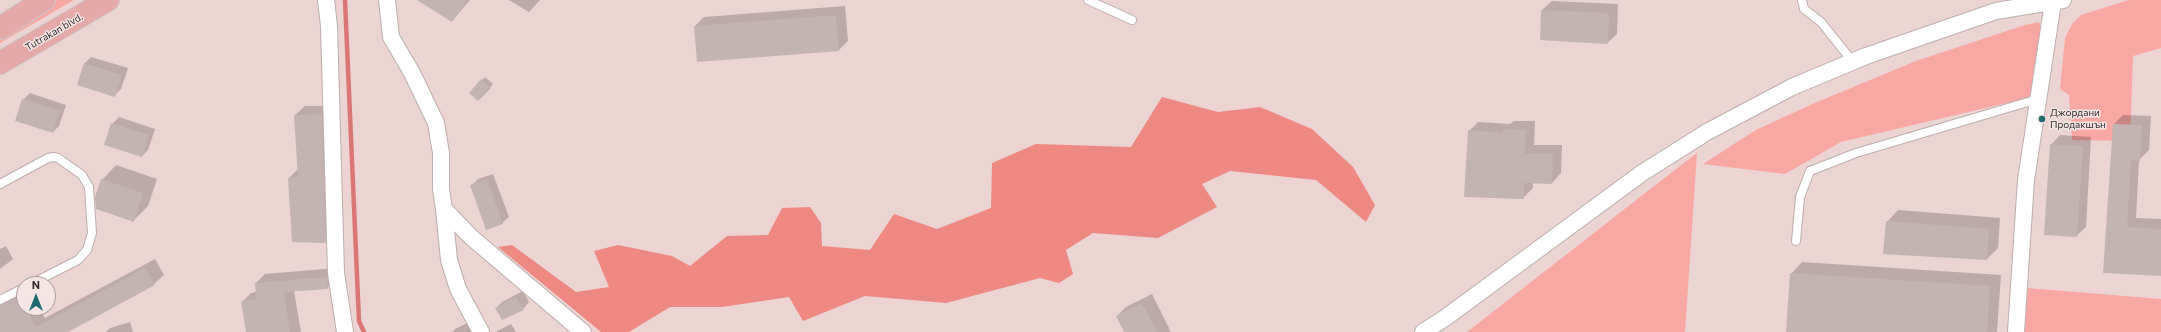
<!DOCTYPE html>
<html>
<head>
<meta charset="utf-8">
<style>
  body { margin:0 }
  #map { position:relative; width:2161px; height:332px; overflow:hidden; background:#f5e5e4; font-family:Commissioner,sans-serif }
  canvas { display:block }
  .north { position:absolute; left:16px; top:276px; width:40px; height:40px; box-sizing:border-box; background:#f5e5e4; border:1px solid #a79b9a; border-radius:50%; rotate:0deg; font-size:11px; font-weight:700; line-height:16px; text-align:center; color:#322d2c }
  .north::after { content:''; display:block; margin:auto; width:14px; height:18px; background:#1c696f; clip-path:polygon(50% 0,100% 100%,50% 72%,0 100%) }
</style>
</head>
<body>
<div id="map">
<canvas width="2161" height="332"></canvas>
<div class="north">N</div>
</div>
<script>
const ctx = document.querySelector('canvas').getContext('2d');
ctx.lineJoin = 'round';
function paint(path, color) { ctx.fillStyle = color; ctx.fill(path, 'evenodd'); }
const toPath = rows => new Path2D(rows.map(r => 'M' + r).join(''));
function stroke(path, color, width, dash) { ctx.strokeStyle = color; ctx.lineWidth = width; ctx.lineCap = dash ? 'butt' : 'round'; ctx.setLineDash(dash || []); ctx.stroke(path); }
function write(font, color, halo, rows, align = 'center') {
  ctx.font = font + ' Commissioner,sans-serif'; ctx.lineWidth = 3; ctx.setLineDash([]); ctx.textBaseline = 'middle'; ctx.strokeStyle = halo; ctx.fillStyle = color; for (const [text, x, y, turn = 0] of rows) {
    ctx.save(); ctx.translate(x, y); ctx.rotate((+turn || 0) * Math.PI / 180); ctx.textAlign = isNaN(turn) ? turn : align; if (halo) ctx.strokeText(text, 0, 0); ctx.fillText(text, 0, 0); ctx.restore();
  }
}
paint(toPath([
  [0,0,2161,0,2161,332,0,332],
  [24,284,48,284,48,308,24,308]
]), '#ebd4d2');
paint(toPath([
  [57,0,74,0,0,43,0,34],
  [2129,0,2161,0,2161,48,2133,56,2130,141,2072,140,2069,95,2060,89,2065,38,2072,24,2081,15],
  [2039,22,2044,34,2036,96,1841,142,1785,174,1703,164,1756,130,1810,105,1916,61,2025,25],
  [1697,153,1685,332,1467,332,1649,190],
  [2027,288,2161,299,2161,332,2025,332]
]), '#f9a7a2');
paint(toPath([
  [1162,97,1218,112,1260,107,1312,129,1353,167,1375,205,1366,222,1316,180,1230,171,1202,184,1217,207,1158,238,1093,233,1066,250,1073,274,1059,283,1040,278,946,303,865,296,803,321,789,297,722,307,670,307,629,332,601,332,498,247,512,245,576,292,609,287,594,251,618,245,672,256,690,266,727,236,768,235,782,208,810,207,821,223,822,246,870,250,894,214,937,229,991,208,992,163,1036,144,1131,147]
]), '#ee8883');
paint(toPath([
  [420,0,470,0,452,21],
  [509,0,540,0,529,12],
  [1552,1,1618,4,1617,34,1607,43,1542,10],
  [845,6,848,41,839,50,695,26,704,17],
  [91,57,128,68,121,89,114,96,78,84,85,63],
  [485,77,493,84,478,100,470,93],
  [30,93,66,105,59,126,53,132,23,100],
  [305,106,331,106,335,233,325,242,318,243,302,240,289,178,299,168,295,115],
  [2123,115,2151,116,2149,150,2139,160,2136,218,2161,219,2161,275,2104,272,2114,124],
  [119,117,155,129,148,150,142,156,112,124],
  [1514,121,1535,121,1534,145,1562,145,1561,173,1552,183,1533,182,1533,188,1523,198,1469,131,1478,122,1510,124],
  [2060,135,2091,137,2086,227,2076,236,2051,145],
  [116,165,157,179,148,206,134,220,102,180],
  [493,174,509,217,502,223,471,186,478,179],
  [1898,210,2000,218,1998,248,1987,259,1887,222],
  [6,246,13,259,0,269,0,249],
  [155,259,164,275,154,284,66,332,2,332,0,328,0,300,24,290,24,308,39,308,45,318],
  [1802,262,2001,275,1997,332,1787,332,1791,274],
  [336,268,336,279,327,288,294,291,301,332,247,332,242,302,251,293,256,292,256,283,265,274],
  [523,291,529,302,523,309,496,308,502,302],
  [1152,294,1171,332,1125,332,1117,316,1126,307],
  [474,320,482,332,452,332,455,329],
  [130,322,133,332,106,332,110,328],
  [511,324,516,332,497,332,497,331]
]), '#0003');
stroke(toPath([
  [345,0,359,321,364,332]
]), '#db7773', 4.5);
paint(toPath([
  [417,0,467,0,452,22],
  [1541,10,1609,13,1608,44,1540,40],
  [836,15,839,51,697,62,694,26],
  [84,63,122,75,115,97,77,85],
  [481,79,491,88,478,101,469,93],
  [22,99,60,111,53,133,15,121],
  [322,114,326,243,292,242,288,178,298,177,294,115],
  [111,123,149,135,142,157,104,145],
  [2113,124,2142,125,2140,161,2131,160,2127,227,2161,229,2161,276,2103,273],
  [1503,129,1526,130,1525,154,1553,154,1552,184,1524,183,1524,199,1464,197,1468,130,1503,133],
  [2050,144,2083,146,2077,237,2044,235],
  [101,179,143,193,134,222,96,209,95,197],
  [487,179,503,224,486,230,470,185],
  [1886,221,1989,229,1987,260,1883,254],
  [145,268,155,285,68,332,0,332,0,305,19,297,36,327],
  [1790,273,1990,286,1987,332,1786,332],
  [327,277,328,289,284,292,290,332,246,332,241,302,256,299,255,283],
  [516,297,524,310,502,320,495,308],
  [1142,303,1157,332,1124,332,1116,316]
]), '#c3b4b3');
const service = toPath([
  [1088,0,1132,20],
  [1802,0,1804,9,1821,22,1853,62],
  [0,184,48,158,53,157,58,158,82,175,89,187,92,233,87,250,78,260,31,284],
  [1796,241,1800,197,1810,171,1856,153,2038,99],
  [0,300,24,288]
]);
const minor = toPath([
  [326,0,329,26,336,273,345,332],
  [387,0,391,37,412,73,436,123,441,153,441,189,444,209,471,237,583,332],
  [444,209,449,260,458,289,481,332],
  [1423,332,1445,318,1642,173,1707,132,1792,87,1866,56,1996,11,2063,0],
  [2016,332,2026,180,2053,2]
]);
const primary = toPath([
  [0,28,44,0],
  [0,63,108,0]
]);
stroke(service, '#bdafad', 10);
stroke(minor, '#bdafad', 18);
stroke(primary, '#cac8c8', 24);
stroke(service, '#fff', 8);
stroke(minor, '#fff', 16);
stroke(primary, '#e5a9a7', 22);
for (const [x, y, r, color] of [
  [2042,119,4,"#1c696f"]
]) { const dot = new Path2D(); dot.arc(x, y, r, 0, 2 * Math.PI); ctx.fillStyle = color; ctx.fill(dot); stroke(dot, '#f5e5e4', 1.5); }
write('10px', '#322d2c', '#f5e5e4', [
  ["Tutrakan blvd.",54,32,-30]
]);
write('10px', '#322d2c', '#f5e5e4', [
  ["Джордани",2050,113],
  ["Продакшън",2050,125]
], 'left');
</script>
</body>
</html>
